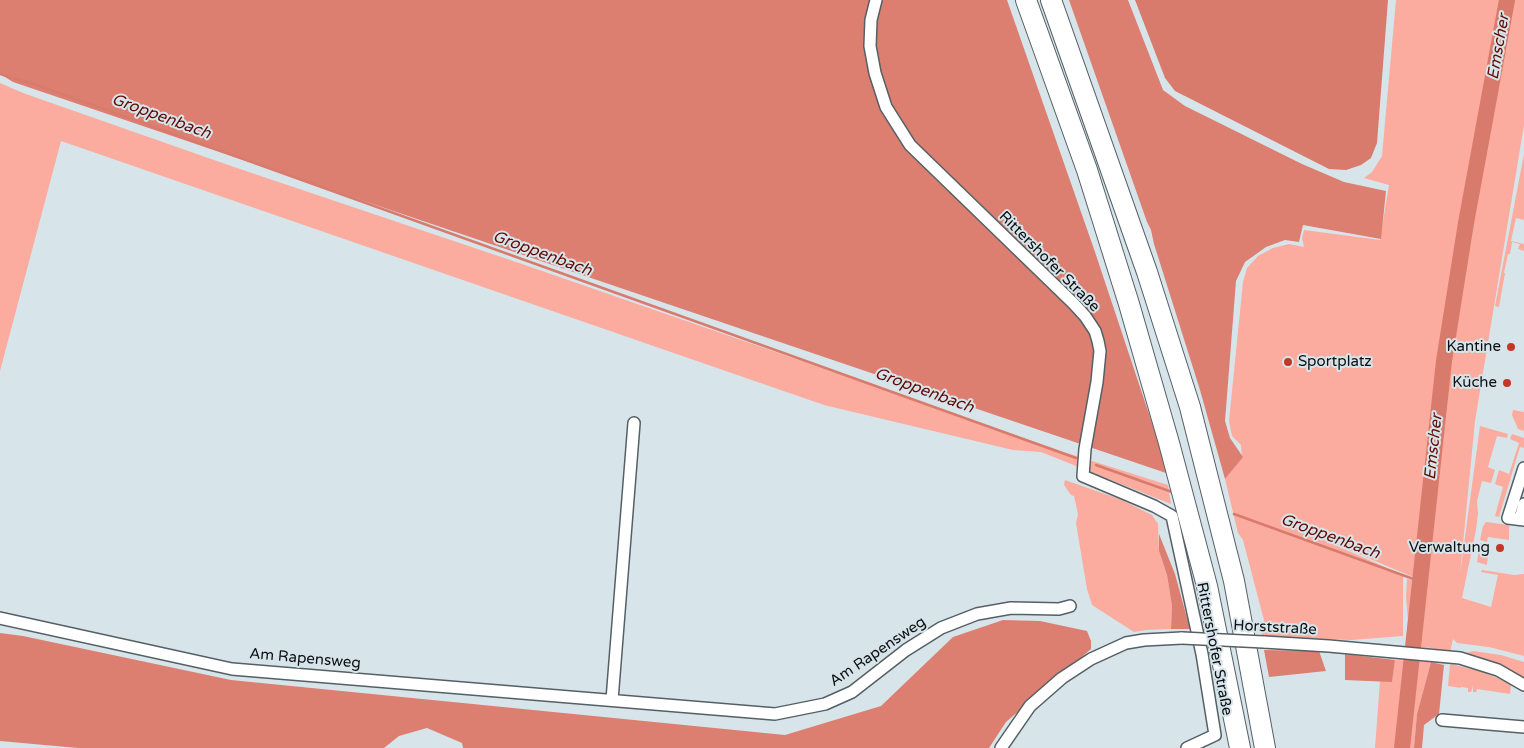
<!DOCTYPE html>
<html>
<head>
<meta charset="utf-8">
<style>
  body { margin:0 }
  canvas { display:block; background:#d7e4ea }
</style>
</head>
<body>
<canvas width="1524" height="748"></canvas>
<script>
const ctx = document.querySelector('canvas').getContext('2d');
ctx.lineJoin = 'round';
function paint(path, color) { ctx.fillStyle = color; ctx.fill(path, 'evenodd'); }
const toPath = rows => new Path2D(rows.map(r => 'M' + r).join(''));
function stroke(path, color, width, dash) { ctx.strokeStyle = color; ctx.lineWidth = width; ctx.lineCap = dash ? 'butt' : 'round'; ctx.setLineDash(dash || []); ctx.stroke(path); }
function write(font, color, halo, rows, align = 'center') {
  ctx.font = font + ' "Varela Round",sans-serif'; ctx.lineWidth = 4; ctx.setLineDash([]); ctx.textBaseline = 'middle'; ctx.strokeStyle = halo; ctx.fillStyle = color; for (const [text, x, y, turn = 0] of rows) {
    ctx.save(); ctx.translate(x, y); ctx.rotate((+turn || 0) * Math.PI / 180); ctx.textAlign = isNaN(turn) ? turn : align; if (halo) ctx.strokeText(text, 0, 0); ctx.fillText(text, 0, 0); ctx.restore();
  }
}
paint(toPath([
  [1396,0,1524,0,1524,125,1475,421,1460,574,1480,426,1508,434,1507,438,1497,436,1488,467,1495,470,1491,483,1482,481,1477,501,1478,513,1476,530,1462,598,1491,607,1498,575,1481,572,1482,570,1514,575,1524,574,1524,656,1489,647,1457,643,1453,639,1450,653,1432,648,1420,647,1425,582,1299,529,1403,575,1403,636,1351,640,1261,636,1265,624,1243,540,1238,533,1225,479,1242,457,1241,445,1232,436,1229,421,1243,282,1247,268,1258,256,1273,248,1289,244,1304,247,1302,238,1304,230,1380,240,1389,185,1364,178,1372,172,1382,156],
  [0,83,23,93,231,166,519,263,1064,452,1168,485,1171,504,1041,452,1013,450,824,405,61,141,0,371],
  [1524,154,1524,220,1516,218,1511,241,1524,244,1524,251,1518,249,1520,244,1512,242,1510,254,1508,254,1504,273,1505,273,1499,307,1495,306],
  [1513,410,1524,412,1524,431,1518,429,1512,415],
  [1512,434,1524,438,1524,448,1520,447,1499,517,1495,516,1503,487,1495,484,1499,470,1509,474,1519,443,1510,439],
  [1065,480,1122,500,1152,515,1158,524,1159,551,1167,575,1172,606,1171,629,1146,630,1134,632,1092,605,1087,589,1076,523,1078,514,1074,496,1071,495,1064,485],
  [1486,522,1509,525,1509,540,1488,537,1487,542,1480,540,1483,526],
  [1480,543,1487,544,1485,555,1488,555,1487,565,1477,562],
  [1407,579,1412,580,1413,583,1409,647,1406,646,1408,621,1406,597],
  [1473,651,1501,655,1524,662,1524,678,1504,667,1466,653],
  [1395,660,1431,662,1417,714,1414,748,1375,748,1380,681,1392,681],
  [1451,664,1480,671,1507,682,1511,684,1510,694,1477,689,1476,692,1473,692,1473,686,1471,692,1468,692,1468,688,1461,687,1461,688,1448,686,1450,665]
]), '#fbac9e');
paint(toPath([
  [0,0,1007,0,1095,252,1169,474,13,82,0,74],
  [1069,0,1128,0,1163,90,1185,106,1302,164,1344,182,1386,191,1381,239,1303,225,1299,242,1285,240,1266,247,1245,262,1236,281,1225,421,1230,438,1243,457,1225,479,1200,390,1154,244,1151,230,1147,222],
  [1159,534,1175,574,1190,629,1171,629,1172,606,1167,575,1159,551],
  [1003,620,1040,621,1087,631,1091,641,1091,649,1006,722,989,748,463,748,462,743,427,728,399,736,384,748,78,748,0,741,0,633,23,636,231,680,785,735,881,706,953,637],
  [1264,650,1319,651,1326,671,1269,677],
  [1345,654,1395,660,1392,682,1345,680],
  [1431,662,1444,665,1439,714,1424,725,1422,748,1414,748,1417,714]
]), '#dd7f70');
paint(toPath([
  [1135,0,1388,0,1377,143,1371,158,1361,165,1346,170,1329,169,1175,91,1165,78]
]), '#d87b6c');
stroke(toPath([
  [0,74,40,86,1076,458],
  [1096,465,1172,492],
  [1234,514,1419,581]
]), '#d87b6c', 2.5);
stroke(toPath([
  [1402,748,1444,361,1466,223,1507,0]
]), '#d87b6c', 16);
const street = toPath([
  [876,0,871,20,870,46,875,73,886,107,910,145,1073,303,1085,316,1095,331,1098,341,1100,351,1097,382,1085,449,1083,476,1154,506,1172,516,1202,654,1215,735,1187,748],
  [1524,468,1508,518,1524,520],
  [1520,519,1524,504],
  [0,618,232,669,775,714,825,704,852,692,906,650,941,628,977,614,1011,608,1059,609,1070,606],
  [1264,642,1329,646,1460,658,1498,670,1524,685],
  [612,700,634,423],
  [1442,720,1524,727],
  [1001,748,1030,706,1062,678,1091,659,1126,643,1144,640,1182,638]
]);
const highway = toPath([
  [1026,0,1087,170,1129,304,1169,443,1207,586,1240,748],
  [1051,0,1147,272,1190,407,1234,581,1265,748]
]);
stroke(street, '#556065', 14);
stroke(highway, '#556065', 22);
stroke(street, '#fff', 11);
stroke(highway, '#fff', 20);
const streetBridge = toPath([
  [1182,638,1264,642]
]);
stroke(streetBridge, '#556065', 14, []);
stroke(streetBridge, '#fff', 11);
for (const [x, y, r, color] of [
  [1511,347,5,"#c43728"],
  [1288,362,5,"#c43728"],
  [1507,383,5,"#c43728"],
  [1500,548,5,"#c43728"]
]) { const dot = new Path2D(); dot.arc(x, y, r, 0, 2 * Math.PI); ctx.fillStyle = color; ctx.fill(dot); stroke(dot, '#d7e4ea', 2); }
write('15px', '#0b0f11', '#d7e4ea', [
  ["Rittershofer Straße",1049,262,45],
  ["Horststraße",1275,628,3],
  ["Rittershofer Straße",1214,649,79],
  ["Am Rapensweg",878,652,-34],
  ["Am Rapensweg",305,659,5]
]);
write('15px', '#0b0f11', '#d7e4ea', [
  ["Kantine",1501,347],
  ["Sportplatz",1298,362,"left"],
  ["Küche",1497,383],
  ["Verwaltung",1490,548]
], 'right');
write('italic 16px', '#610b05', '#d7e4ea', [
  ["Emscher",1499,47,-80],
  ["Groppenbach",161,117,20],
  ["Groppenbach",542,254,20],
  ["Groppenbach",924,391,20],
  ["Emscher",1434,447,-84],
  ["Groppenbach",1330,537,20]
]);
</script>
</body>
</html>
